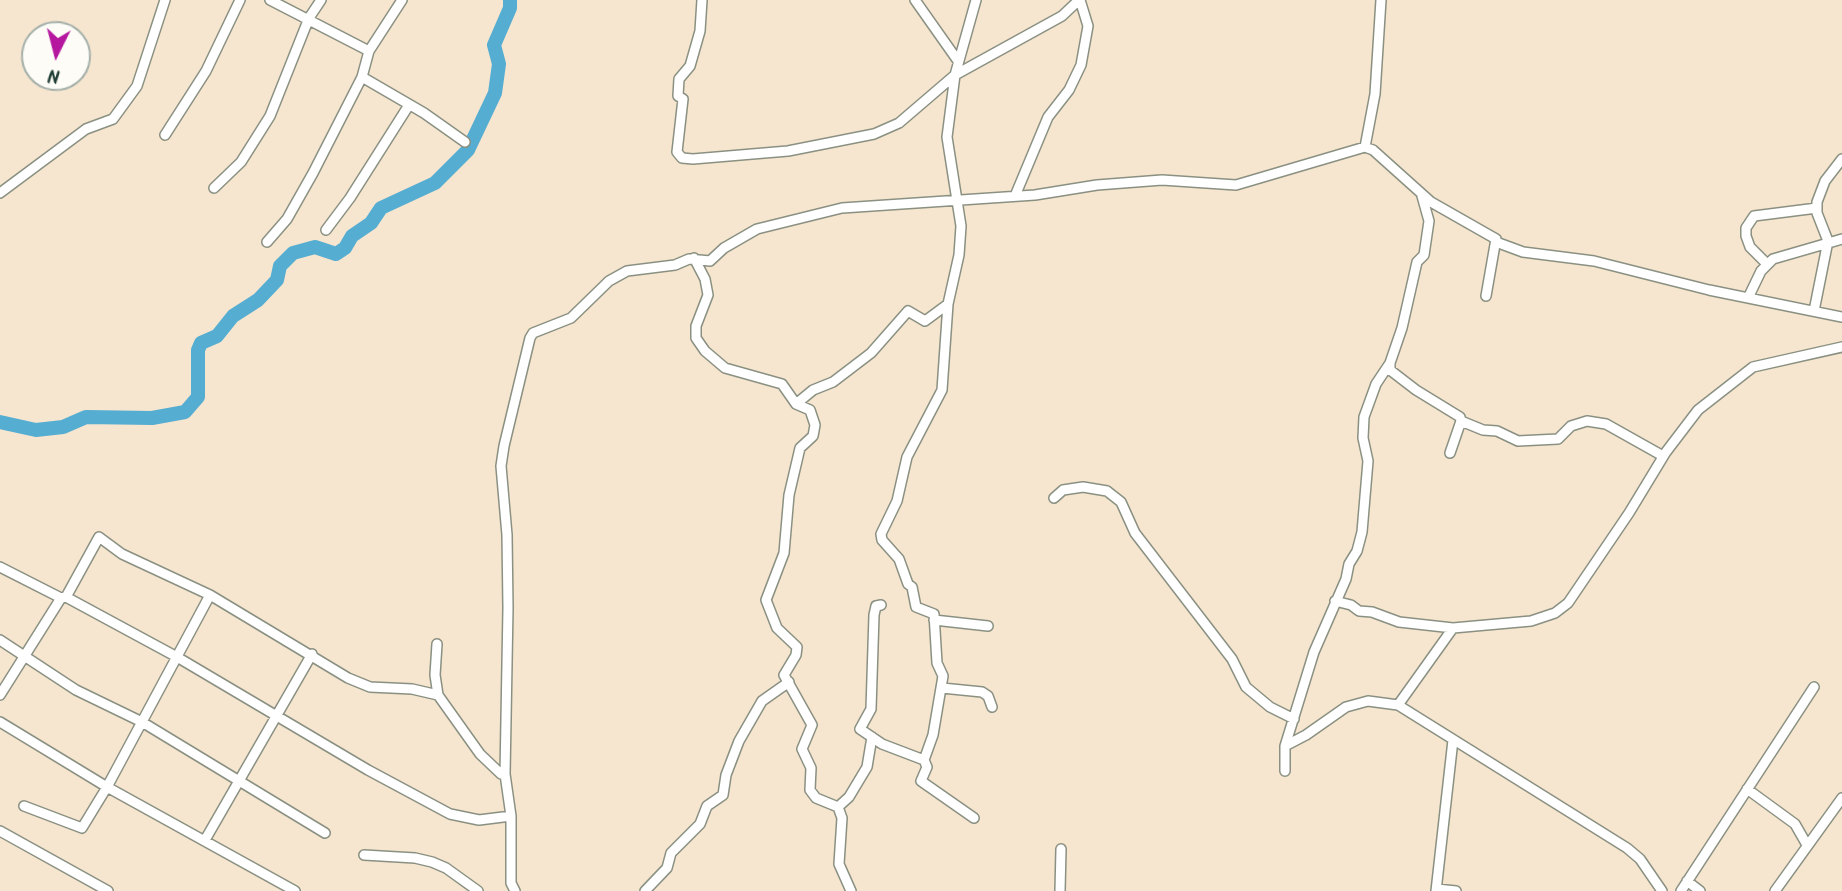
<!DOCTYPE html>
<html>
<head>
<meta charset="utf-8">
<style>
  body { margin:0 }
  #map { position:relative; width:1842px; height:891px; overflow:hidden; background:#f6e5cf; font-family:Kalam,sans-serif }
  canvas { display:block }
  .north { position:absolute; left:21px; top:21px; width:70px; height:70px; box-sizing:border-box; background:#fdfcf7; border:2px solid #a4b0a9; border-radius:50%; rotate:186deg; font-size:19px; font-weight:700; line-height:28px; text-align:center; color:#1f3d34 }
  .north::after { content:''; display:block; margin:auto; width:24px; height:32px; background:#b5179e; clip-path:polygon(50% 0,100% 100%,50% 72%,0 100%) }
</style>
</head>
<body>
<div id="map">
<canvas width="1842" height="891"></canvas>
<div class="north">N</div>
</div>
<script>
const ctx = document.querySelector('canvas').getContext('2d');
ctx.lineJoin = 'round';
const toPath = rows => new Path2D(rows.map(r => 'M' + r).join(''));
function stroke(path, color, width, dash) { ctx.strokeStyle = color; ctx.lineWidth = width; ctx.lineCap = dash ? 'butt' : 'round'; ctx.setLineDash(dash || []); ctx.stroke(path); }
stroke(toPath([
  [0,422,36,430,63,427,86,417,152,418,185,412,198,397,198,350,201,343,217,336,233,316,258,300,277,280,280,266,293,253,315,247,336,254,345,248,352,236,371,223,381,208,435,183,468,150,495,93,499,64,494,45,510,8,510,0]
]), '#55add2', 14);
const minor = toPath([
  [270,0,369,51],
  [702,0,700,31,690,66,679,79,678,96,683,99,677,152,682,158,693,159,788,151,874,134,899,123,955,75,1062,16,1079,0],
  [915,0,958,61],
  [362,77,424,113,465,142],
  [165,135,206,71,240,0],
  [1365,147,1375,94,1381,0],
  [214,188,241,162,270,116,309,18,321,0],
  [0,193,86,129,113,119,137,86,165,0],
  [1015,196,1048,117,1069,90,1081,65,1088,26,1080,0],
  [326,230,350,198,409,105],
  [267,242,287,219,313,173,362,77,369,51,402,0],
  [1496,242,1523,252,1594,261,1709,290,1842,317],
  [694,258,705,279,708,295,696,326,696,338,705,351,725,368,782,384,796,404,810,410,815,425,813,436,800,448,789,495,784,553,766,600,777,628,797,647,796,655,784,675,812,725,802,749,811,768,810,790,816,798,838,807,842,818,839,864,851,891],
  [1766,263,1750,247,1746,236,1746,228,1754,216,1817,208],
  [1748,298,1761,271,1773,259,1842,239],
  [1814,311,1828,241,1817,213,1817,202,1825,181,1842,159],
  [1390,363,1390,370,1416,390,1460,417,1461,421,1450,453],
  [796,404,813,390,833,382,871,353,908,311,925,321,948,304],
  [1461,421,1483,430,1497,431,1518,441,1558,439,1571,426,1587,421,1606,424,1663,456],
  [1054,498,1063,490,1083,487,1107,491,1121,502,1135,533,1232,659,1246,687,1270,707,1294,719],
  [0,567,61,598,66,597,177,657,368,770,450,814,479,820,511,816],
  [66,597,99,537,122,554,210,595,348,678,370,687,412,689,438,695],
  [1335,601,1351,605,1359,611,1372,612,1399,622,1453,628,1531,621,1555,613,1568,603,1629,513,1666,452,1698,410,1753,367,1842,347],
  [881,605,876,606,874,615,871,709,860,729,882,744,924,760],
  [934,620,988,626],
  [0,640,76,690,142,722,325,833],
  [437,644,435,675,438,695,480,754,501,774,505,774],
  [942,688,982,692,988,696,992,707],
  [0,695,61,598],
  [1398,705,1453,628],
  [0,722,107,787,295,891],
  [1285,746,1306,735,1346,707,1368,701,1398,705,1627,848,1640,859,1662,891],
  [1285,771,1285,746,1314,652,1346,579,1349,564,1357,551,1362,532,1368,461,1363,438,1364,417,1376,384,1390,363,1402,328,1417,262,1424,255,1429,221,1422,196],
  [1747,789,1795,824,1807,845],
  [24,806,82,828,107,787,210,595],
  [838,807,849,797,867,767,872,737],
  [974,818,921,781,927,767,924,760,933,735,943,676,937,663,934,614,916,607,912,587,908,584,899,559,882,540,881,534,897,501,907,457,942,390,948,304,959,255,961,226,947,137,955,75,976,0],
  [0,831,108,891],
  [205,840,312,654],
  [364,855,415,858,432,862,446,868,478,891],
  [1687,881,1700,891],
  [1437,889,1456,891],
  [515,891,511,883,511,816,505,774,508,608,507,535,501,466,504,446,530,338,533,333,571,318,609,281,627,271,675,265,689,259,710,261,724,248,757,229,842,208,1035,195,1097,185,1162,180,1236,185,1365,147,1373,150,1431,202,1496,239,1486,296],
  [645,891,667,868,671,853,700,824,707,806,723,795,726,775,739,741,762,701,789,682],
  [1060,891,1061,849],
  [1436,891,1453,740],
  [1681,891,1814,687],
  [1775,891,1842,798]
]);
stroke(minor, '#8a9182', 12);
stroke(minor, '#fff', 9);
</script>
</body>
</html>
